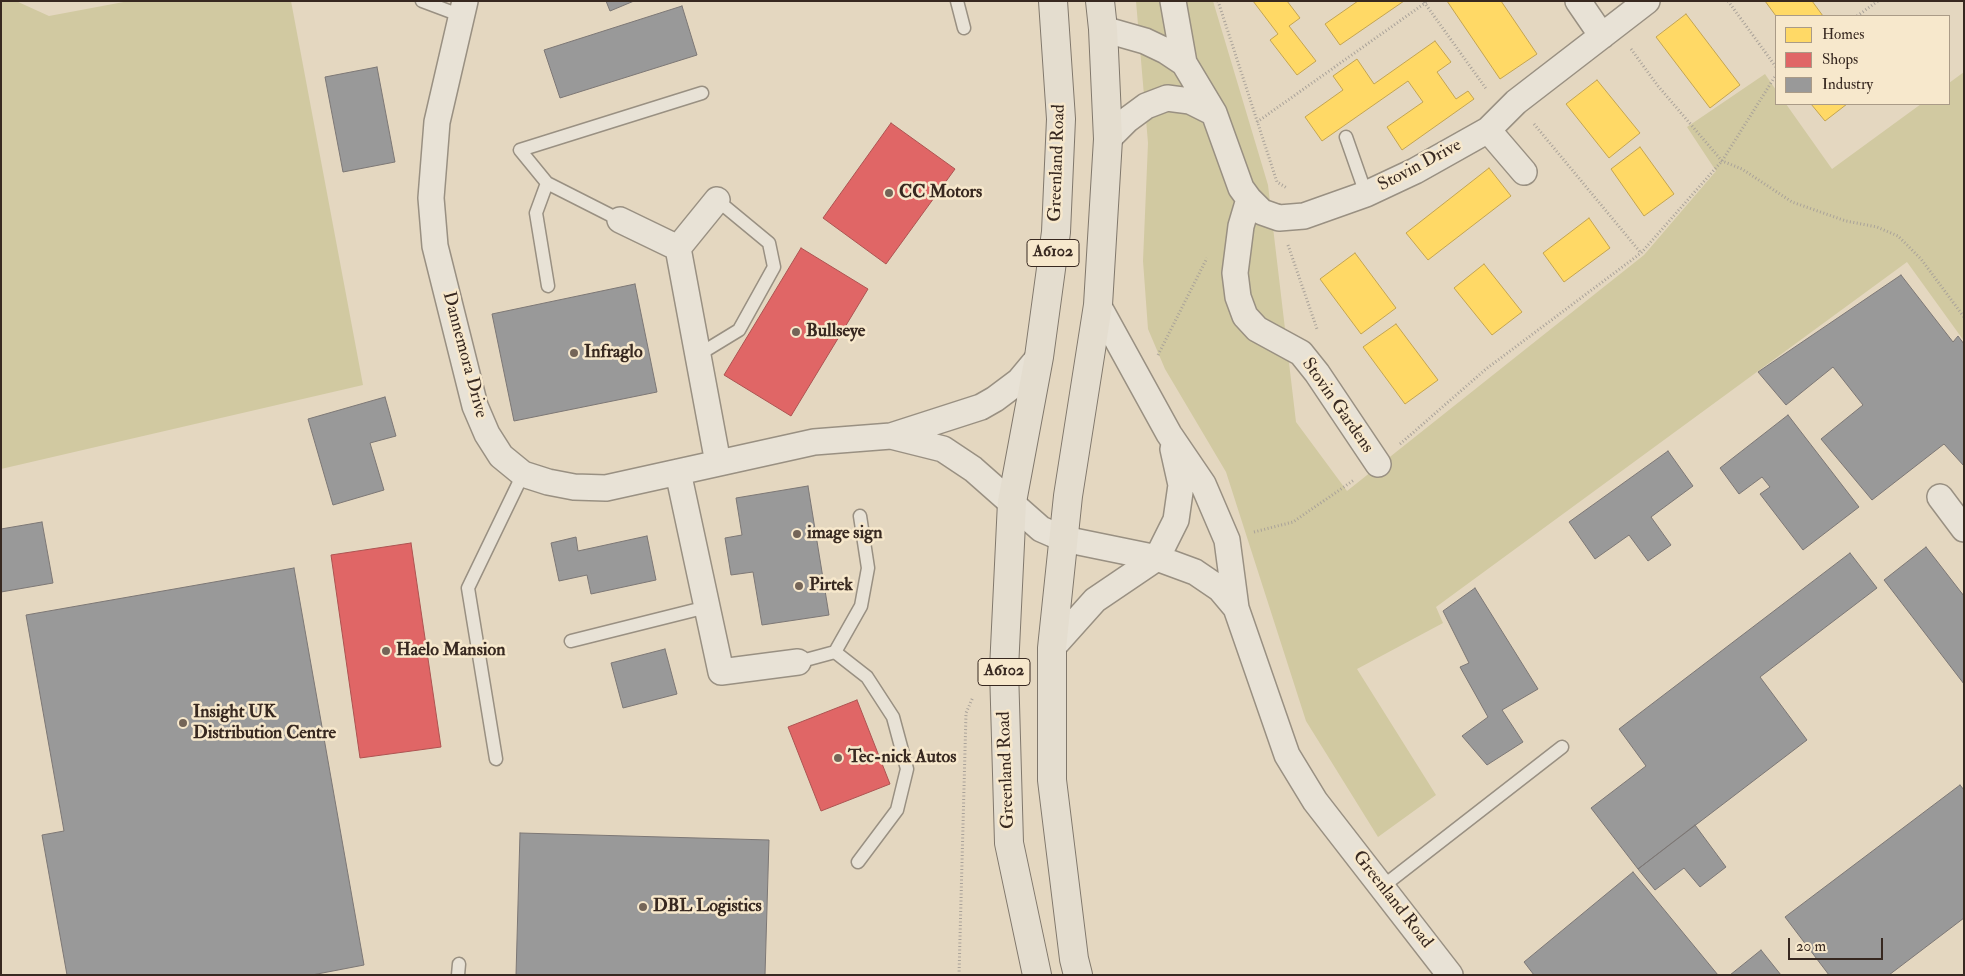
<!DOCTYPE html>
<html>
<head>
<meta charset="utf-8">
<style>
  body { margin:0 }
  #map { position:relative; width:1965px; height:976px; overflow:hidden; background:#e4d7c0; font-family:"IM FELL Double Pica",serif }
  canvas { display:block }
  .frame { position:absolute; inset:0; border:2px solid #372820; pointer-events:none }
  .legend { position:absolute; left:1775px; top:15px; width:175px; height:90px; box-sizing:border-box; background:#f7e8cc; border:1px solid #aa9b87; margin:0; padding:6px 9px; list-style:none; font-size:15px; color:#372820 }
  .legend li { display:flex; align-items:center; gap:10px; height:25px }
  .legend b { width:25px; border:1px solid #aa9b87 }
  .scale { position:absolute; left:1788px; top:938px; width:95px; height:22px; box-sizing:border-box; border:2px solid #372820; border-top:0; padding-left:6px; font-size:15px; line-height:18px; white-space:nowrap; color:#372820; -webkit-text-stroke:4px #f7e8cc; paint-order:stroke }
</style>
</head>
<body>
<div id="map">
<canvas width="1965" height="976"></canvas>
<div class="frame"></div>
<ul class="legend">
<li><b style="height:14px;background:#ffd966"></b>Homes</li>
<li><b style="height:14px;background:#e06666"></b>Shops</li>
<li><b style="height:14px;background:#999"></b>Industry</li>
</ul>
<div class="scale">20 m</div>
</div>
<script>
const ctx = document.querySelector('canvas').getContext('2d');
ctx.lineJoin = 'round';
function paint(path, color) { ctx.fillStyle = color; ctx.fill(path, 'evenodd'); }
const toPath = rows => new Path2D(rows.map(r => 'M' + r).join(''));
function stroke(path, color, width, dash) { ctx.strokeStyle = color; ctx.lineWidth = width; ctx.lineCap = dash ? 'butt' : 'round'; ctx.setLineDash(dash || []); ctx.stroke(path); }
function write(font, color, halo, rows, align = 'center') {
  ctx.font = font + ' "IM FELL Double Pica",serif'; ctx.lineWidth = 5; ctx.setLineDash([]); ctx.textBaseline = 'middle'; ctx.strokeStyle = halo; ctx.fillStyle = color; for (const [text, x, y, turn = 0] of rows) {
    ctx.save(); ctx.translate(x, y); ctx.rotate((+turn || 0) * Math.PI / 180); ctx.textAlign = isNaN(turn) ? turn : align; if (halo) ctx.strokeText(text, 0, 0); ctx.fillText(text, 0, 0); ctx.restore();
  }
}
paint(toPath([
  [1,1,16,1,49,16,129,1,291,1,363,385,1,469],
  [1136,1,1213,1,1268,185,1296,422,1347,491,1644,255,1716,171,1687,127,1765,74,1776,90,1776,104,1786,104,1832,169,1921,104,1949,104,1949,83,1964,72,1964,341,1907,262,1436,607,1443,623,1357,669,1436,795,1378,837,1306,721,1226,472,1165,369,1148,329,1143,261,1148,143]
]), '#d1c9a1');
const homes = toPath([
  [1253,1,1287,1,1300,18,1289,26,1316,61,1297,75,1270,40,1278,34,1253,1],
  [1358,1,1404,1,1340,45,1325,24,1358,1],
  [1447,1,1501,1,1537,54,1500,79,1447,1],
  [1765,1,1812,1,1823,16,1776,16,1765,1],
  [1686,14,1740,85,1710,108,1656,37,1686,14],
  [1435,41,1451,62,1437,72,1456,99,1468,91,1474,99,1402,150,1387,127,1423,102,1408,81,1322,141,1305,117,1343,90,1333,76,1357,59,1374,84,1435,41],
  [1597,80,1640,133,1609,158,1566,104,1597,80],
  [1811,104,1847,104,1825,121,1811,104],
  [1640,147,1674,194,1644,216,1611,169,1640,147],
  [1489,168,1511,196,1428,260,1406,233,1489,168],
  [1589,218,1610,248,1564,282,1543,253,1589,218],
  [1355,253,1396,308,1361,334,1320,279,1355,253],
  [1484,264,1522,312,1492,335,1454,288,1484,264],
  [1396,324,1438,380,1405,404,1363,347,1396,324]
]);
paint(homes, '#ffd966');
stroke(homes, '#c3a451', 1);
const shops = toPath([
  [891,123,955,169,886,264,823,218,891,123],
  [801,248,868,289,791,416,724,375,801,248],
  [411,543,441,747,360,758,331,555,411,543],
  [857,700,890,784,821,811,788,727,857,700]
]);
paint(shops, '#e06666');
stroke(shops, '#ad5351', 1);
const industry = toPath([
  [606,1,634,1,610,11,606,1],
  [682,6,697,55,560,98,544,50,682,6],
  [377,67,395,162,343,172,325,77,377,67],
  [1901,275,1953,342,1958,336,1964,344,1964,466,1944,444,1872,500,1821,439,1863,405,1833,367,1786,405,1758,372,1901,275],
  [635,284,657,392,514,421,492,314,635,284],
  [385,397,396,436,370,443,384,490,333,505,308,419,385,397],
  [1788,415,1859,507,1803,550,1760,494,1770,487,1762,477,1739,494,1720,468,1788,415],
  [1668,451,1693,486,1651,517,1671,545,1648,561,1629,535,1595,559,1569,522,1668,451],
  [808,486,829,615,762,625,753,572,731,575,725,538,742,535,736,498,808,486],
  [42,522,53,583,1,592,1,529,42,522],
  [647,536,656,580,591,594,587,575,559,581,551,543,576,537,578,551,647,536],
  [1926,547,1964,596,1964,684,1884,580,1926,547],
  [1850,553,1877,588,1760,677,1807,740,1638,869,1591,808,1646,766,1619,729,1850,553],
  [294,568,364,965,312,975,67,975,42,835,64,831,26,615,294,568],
  [1475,588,1538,689,1502,710,1523,742,1487,765,1462,736,1488,717,1460,667,1469,663,1443,611,1475,588],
  [665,649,677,694,623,708,611,663,665,649],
  [1960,785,1964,790,1964,918,1889,975,1829,975,1785,917,1960,785],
  [1695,825,1726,867,1700,887,1684,868,1655,890,1638,869,1695,825],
  [520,833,769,840,765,975,516,975,520,833],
  [1633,872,1718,975,1534,975,1524,962,1633,872],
  [1761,950,1781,975,1730,975,1761,950]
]);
paint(industry, '#999');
stroke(industry, '#7c7775', 1);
const service = toPath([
  [422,1,462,16],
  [957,1,964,28],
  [1346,137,1366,194],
  [547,183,536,213,548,286],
  [620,220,547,183,520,150,702,93],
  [698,355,739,330,774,267,769,243,717,200],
  [571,641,707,607],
  [835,652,867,677,893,717,907,769,897,810,858,862],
  [798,662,835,652,861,606,868,568,860,516],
  [496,759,468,588,523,474],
  [1382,887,1562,747],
  [458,975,459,964]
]);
const minor = toPath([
  [465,1,437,122,431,198,435,246,475,406,487,434,501,456,523,474,548,482,574,487,606,488,814,442,891,436,981,407,995,399,1019,381,1039,357],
  [1173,1,1184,63,1214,113,1241,188,1249,199,1262,212,1279,218,1304,216,1366,194,1415,171,1488,130,1516,102,1647,1],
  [1578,1,1602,36],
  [1103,29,1145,41,1166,51,1184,63],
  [1488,130,1524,172],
  [1108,139,1127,120,1146,106,1167,98,1190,101,1214,113],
  [1249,199,1241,226,1235,273,1238,297,1245,316,1257,329,1301,353,1317,373,1378,464],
  [620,220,678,248,717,200],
  [678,248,718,463],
  [1098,305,1169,434,1203,484,1227,540,1236,608,1287,755,1315,801,1450,975],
  [891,436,943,449,973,469,1041,529,1064,539,1157,558,1195,572,1220,589,1236,608],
  [678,472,721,672,798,662],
  [1940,497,1964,529],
  [1052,648,1095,600,1157,558,1176,520,1181,485,1173,449]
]);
const primary = toPath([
  [1037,975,1009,843,1004,669,1012,502,1039,357,1056,232,1061,119,1053,1],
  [1078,975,1074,959,1052,780,1052,648,1068,496,1098,305,1108,139,1103,29,1100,1]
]);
stroke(service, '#999082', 15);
stroke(minor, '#999082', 28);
stroke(primary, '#81786c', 30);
stroke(toPath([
  [1218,1,1277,182,1287,188],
  [1728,1,1776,67],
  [1424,2,1487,90],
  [1857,16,1878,1],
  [1631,49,1658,86,1722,161,1742,169,1792,202,1846,221,1877,227,1898,236,1921,259,1964,317],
  [1257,122,1428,1],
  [1534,124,1641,253],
  [1288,245,1317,329],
  [1158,355,1207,258],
  [1400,444,1486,369,1641,253,1722,161,1776,75],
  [1254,532,1293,522,1354,480],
  [959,975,966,713,973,697]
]), '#a9a299', 3, [1, 2.5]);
stroke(service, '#e8e2d6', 12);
stroke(minor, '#e8e2d6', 25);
stroke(primary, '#e4ddcf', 28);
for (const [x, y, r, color] of [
  [889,193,5,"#746558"],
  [796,332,5,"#746558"],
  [574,353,5,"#746558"],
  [797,534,5,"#746558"],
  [799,586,5,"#746558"],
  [386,651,5,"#746558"],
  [183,723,5,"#746558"],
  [838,758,5,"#746558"],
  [643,907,5,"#746558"]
]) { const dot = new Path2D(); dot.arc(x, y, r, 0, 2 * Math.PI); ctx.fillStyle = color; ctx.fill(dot); stroke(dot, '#f7e8cc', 2); }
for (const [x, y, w] of [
  [1053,253,52],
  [1004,672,52]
]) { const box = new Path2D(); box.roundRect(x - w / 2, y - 13.5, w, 27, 4); ctx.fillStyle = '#f7e8cc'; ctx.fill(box); stroke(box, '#372820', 1); }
write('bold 16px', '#372820', null, [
  ["A6102",1053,253],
  ["A6102",1004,672]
]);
write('18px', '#372820', '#f7e8cc', [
  ["Greenland Road",1058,163,-88],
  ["Stovin Drive",1420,166,-28],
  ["Dannemora Drive",464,355,75],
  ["Stovin Gardens",1337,406,55],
  ["Greenland Road",1007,770,-92],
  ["Greenland Road",1392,900,52]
]);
write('bold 18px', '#372820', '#f7e8cc', [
  ["CC Motors",899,193],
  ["Bullseye",806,332],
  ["Infraglo",584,353],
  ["image sign",807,534],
  ["Pirtek",809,586],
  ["Haelo Mansion",396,651],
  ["Insight UK",193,713],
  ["Distribution Centre",193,734],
  ["Tec-nick Autos",848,758],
  ["DBL Logistics",653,907]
], 'left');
</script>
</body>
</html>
